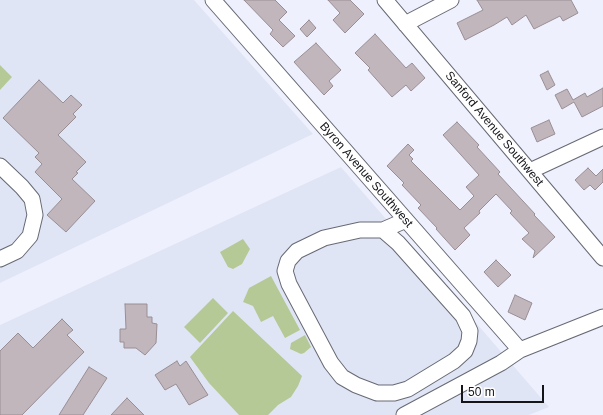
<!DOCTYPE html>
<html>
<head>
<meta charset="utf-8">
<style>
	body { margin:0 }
	#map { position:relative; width:603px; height:415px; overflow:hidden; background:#eef1fd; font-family:Arial,sans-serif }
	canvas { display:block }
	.scale { position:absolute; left:461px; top:385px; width:83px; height:18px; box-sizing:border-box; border:2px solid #141519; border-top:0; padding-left:5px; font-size:12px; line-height:14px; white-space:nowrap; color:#141519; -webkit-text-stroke:3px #fff; paint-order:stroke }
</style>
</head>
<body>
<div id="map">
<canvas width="603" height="415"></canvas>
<div class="scale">50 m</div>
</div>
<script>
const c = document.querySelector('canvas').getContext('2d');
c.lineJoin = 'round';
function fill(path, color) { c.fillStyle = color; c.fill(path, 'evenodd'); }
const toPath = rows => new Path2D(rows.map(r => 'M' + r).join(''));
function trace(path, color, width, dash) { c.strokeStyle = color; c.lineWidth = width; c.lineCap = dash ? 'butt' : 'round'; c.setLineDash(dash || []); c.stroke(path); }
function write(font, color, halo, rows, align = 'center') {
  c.font = font + ' Arial,sans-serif'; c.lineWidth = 3; c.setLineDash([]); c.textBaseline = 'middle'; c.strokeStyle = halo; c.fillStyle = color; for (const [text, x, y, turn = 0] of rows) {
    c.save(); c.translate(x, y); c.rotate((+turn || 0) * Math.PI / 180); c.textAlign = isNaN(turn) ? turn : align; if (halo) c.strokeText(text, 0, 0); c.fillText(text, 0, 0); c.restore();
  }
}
const built = toPath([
	[0,0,194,0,313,134,0,283],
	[341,167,549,407,529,415,0,415,0,325]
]);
const green = toPath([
	[0,65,12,77,0,90],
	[243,239,250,249,242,264,233,269,228,267,220,252],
	[271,276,300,330,285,338,273,316,261,322,253,306,243,302,249,288],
	[213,298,228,313,200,343,184,327],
	[233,311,302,376,298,386,291,397,278,405,268,415,239,415,209,383,190,357],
	[305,335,311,347,304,353,301,354,290,349,291,343]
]);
const building = toPath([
	[244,0,275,0,287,12,279,20,295,36,283,47,270,34,273,30,244,0],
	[328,0,350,0,364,14,345,33,333,20,340,13,328,0],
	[477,0,571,0,578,13,563,21,560,16,534,29,526,15,512,25,507,17,494,25,465,40,457,23,483,10,477,0],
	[309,20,316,28,307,37,300,29,309,20],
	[375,34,406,68,412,63,425,78,411,91,406,85,392,97,368,70,370,68,355,53,375,34],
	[316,43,341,70,329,81,333,86,324,95,294,62,316,43],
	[548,71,555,85,547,90,540,75,548,71],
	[39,80,63,103,71,95,82,105,73,114,76,117,58,135,86,162,76,172,78,173,72,179,95,201,66,232,47,215,62,199,35,172,42,164,35,157,39,153,3,118,39,80],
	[603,88,603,106,582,117,574,102,562,109,555,95,567,89,573,100,585,93,587,97,603,88],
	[549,120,555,134,537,142,531,128,549,120],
	[457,122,479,145,477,147,500,172,498,174,535,214,534,215,555,237,533,258,535,251,522,239,529,233,510,213,512,211,496,194,479,211,480,213,464,228,470,235,455,250,436,229,437,228,418,208,421,205,402,185,404,183,387,166,408,144,414,150,409,155,413,159,411,161,460,210,474,196,466,187,479,175,443,135,457,122],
	[588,168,596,176,603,169,603,182,595,190,590,185,584,190,575,180,588,168],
	[496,260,511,275,498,287,484,272,496,260],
	[515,295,532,303,525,320,508,312,515,295],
	[125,304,147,304,147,317,152,317,152,323,157,324,156,343,145,355,136,348,124,348,124,342,120,342,120,329,126,329,125,304],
	[62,319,73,330,67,335,84,352,22,415,0,415,0,351,18,333,33,348,62,319],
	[177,361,180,366,186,361,208,395,189,405,176,384,165,390,155,375,177,361],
	[89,367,107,378,83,415,59,415,89,367],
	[127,398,144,415,111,415,127,398]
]);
const minor = toPath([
	[213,0,520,350],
	[385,0,603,258],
	[405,24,451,0],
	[0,166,22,187,32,199,35,215,30,236,17,251,0,259],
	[530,171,603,137],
	[383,230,398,243,463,316,470,331,469,341,465,351,454,361,408,389,394,393,377,393,356,385,342,377,331,363,289,284,285,271,288,261,297,251,324,238,360,230,383,230,406,220],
	[404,415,501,363,520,350,603,317]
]);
const streetNames = [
	["Sanford Avenue Southwest",494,129,50],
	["Byron Avenue Southwest",366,175,49]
];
fill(built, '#e0e5f6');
fill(green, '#b5c996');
fill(building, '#c1b6bc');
trace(building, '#998e94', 1);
trace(minor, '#676a74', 17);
trace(minor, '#fff', 15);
write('12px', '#141519', '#fff', streetNames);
</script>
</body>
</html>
